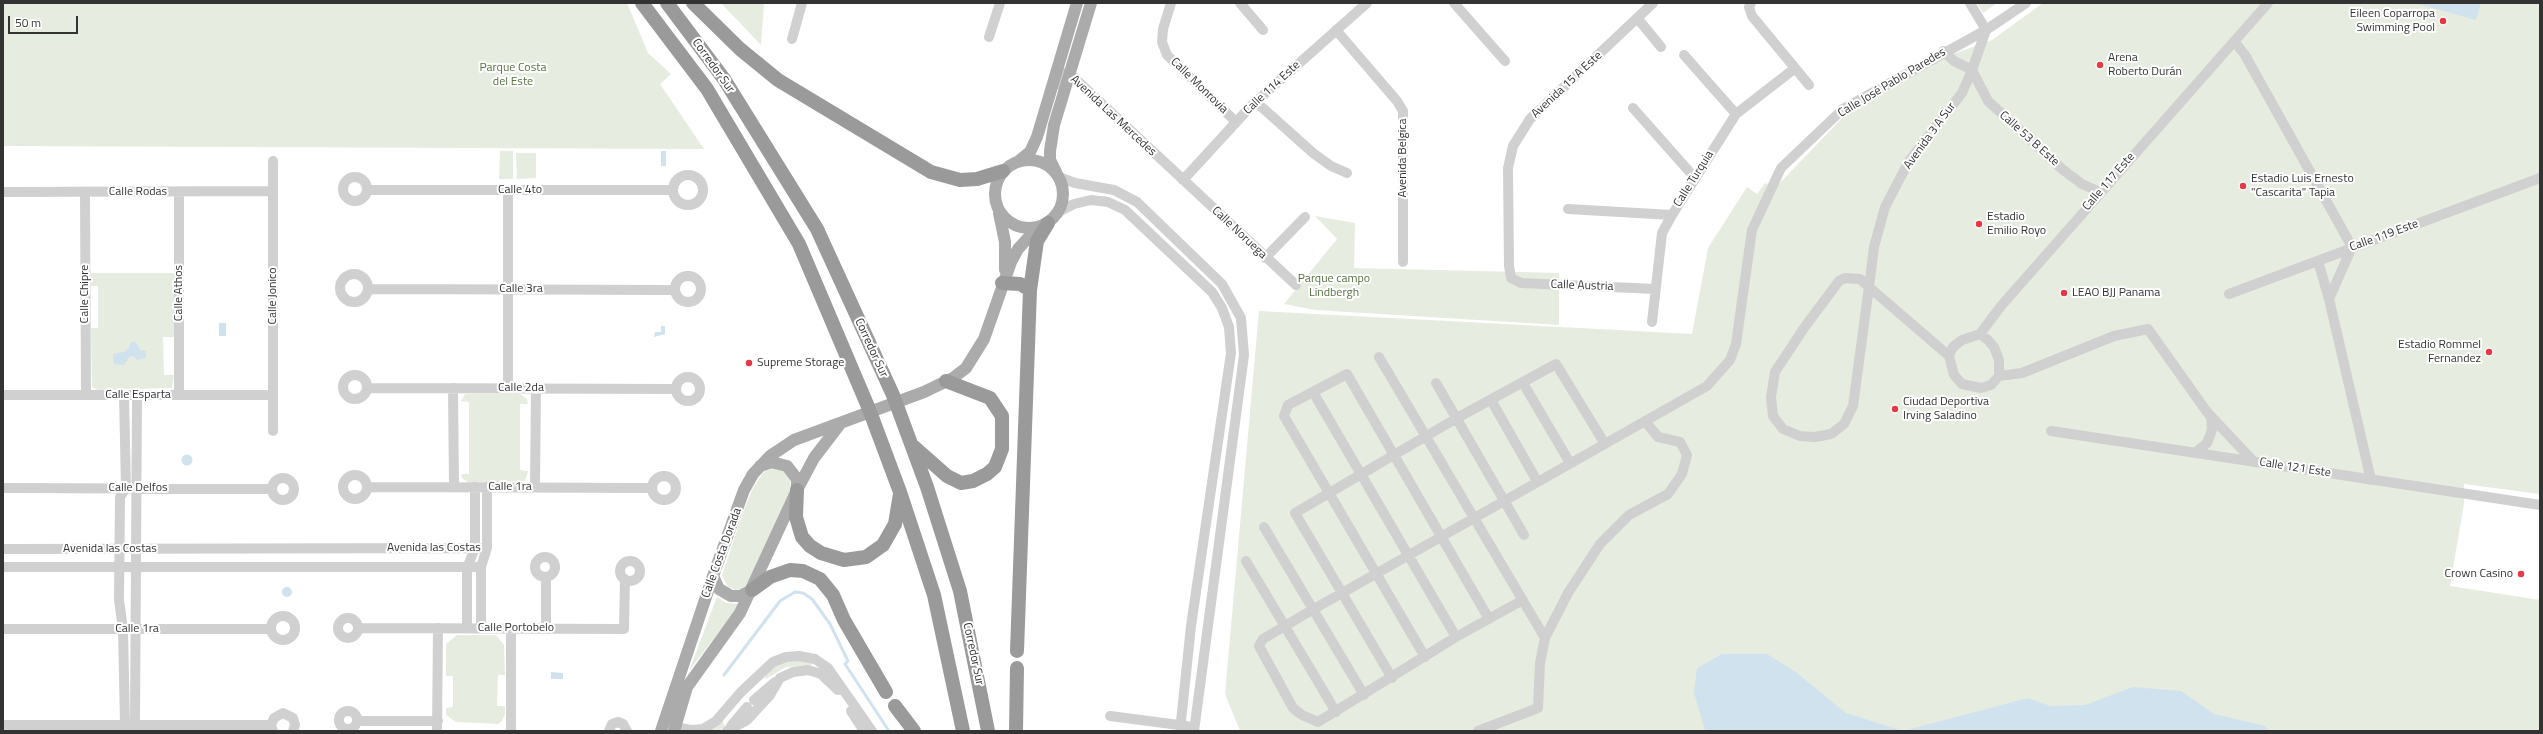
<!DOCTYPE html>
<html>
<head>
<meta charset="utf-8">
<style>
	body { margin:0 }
	#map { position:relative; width:2543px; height:734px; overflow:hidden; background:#fff; font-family:"Titillium Web",sans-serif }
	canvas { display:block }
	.frame { position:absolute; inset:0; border:4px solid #333; pointer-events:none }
	.scale { position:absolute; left:8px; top:16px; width:70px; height:18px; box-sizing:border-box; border:2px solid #333; border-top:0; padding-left:5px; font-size:12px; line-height:14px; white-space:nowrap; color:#333; -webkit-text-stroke:3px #fff; paint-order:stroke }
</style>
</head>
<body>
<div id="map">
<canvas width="2543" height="734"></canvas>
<div class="frame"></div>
<div class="scale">50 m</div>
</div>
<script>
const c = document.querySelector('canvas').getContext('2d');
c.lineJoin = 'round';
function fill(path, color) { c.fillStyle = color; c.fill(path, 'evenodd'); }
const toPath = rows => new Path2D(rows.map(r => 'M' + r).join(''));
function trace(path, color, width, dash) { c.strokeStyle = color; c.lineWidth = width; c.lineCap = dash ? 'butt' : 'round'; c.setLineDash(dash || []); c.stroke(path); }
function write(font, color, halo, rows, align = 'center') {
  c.font = font + ' "Titillium Web",sans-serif'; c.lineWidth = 4; c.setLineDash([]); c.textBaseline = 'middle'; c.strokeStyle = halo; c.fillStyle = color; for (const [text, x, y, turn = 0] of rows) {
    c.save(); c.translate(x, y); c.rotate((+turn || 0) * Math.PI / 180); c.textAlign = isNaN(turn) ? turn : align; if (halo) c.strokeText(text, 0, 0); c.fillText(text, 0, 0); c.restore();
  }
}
const green = toPath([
	[3,3,627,3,648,53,671,74,660,84,704,149,3,146],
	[721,3,764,3,761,45],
	[1977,3,1997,3,1983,13],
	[2043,3,2540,3,2540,494,2464,484,2464,503,2450,586,2540,600,2540,731,1240,731,1225,694,1259,311,1692,334,1708,248,1747,187,1757,194,1765,183,1775,188,1845,115,1934,61,1992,40],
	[500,151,513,151,513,179,499,179],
	[516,153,536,153,536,178,517,179],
	[1315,216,1355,223,1354,268,1559,273,1559,325,1315,310,1284,304,1337,239],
	[91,273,174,273,174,337,163,337,164,375,174,375,172,388,98,390,92,387,91,328,98,328,98,286,91,286],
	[465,394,520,394,527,399,528,404,520,404,520,470,528,471,525,481,469,483,462,478,461,474,469,474,469,402,461,401],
	[768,468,777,468,785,472,790,479,791,489,749,584,745,588,736,590,728,587,722,576,742,515,752,490,762,474],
	[717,597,726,603,740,604,689,671],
	[457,635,496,635,504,645,505,675,498,675,497,706,505,706,505,714,502,721,498,724,456,722,446,715,446,708,453,707,453,676,446,676,446,644],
	[787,660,811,662,812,665,786,667,766,679,765,677,769,670],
	[722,720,725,726,719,731,708,731]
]);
const water = toPath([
	[2415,3,2481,3,2476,20],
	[661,151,666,151,666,166,661,166],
	[219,323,226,323,226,336,219,336],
	[661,326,665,326,665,334,654,337,655,332,661,332],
	[131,342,136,342,140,350,146,351,146,358,137,360,135,357,130,356,124,365,114,364,113,354,124,352,128,349],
	'181.5 460a5.5 5.5 0 1 1 11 0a5.5 5.5 0 1 1-11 0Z',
	'282 592a5 5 0 1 1 10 0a5 5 0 1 1-10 0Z',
	[1722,654,1767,654,1797,673,1846,713,1903,731,2028,698,2050,706,2085,705,2133,687,2181,691,2214,714,2265,726,2269,731,1689,731,1705,730,1694,693,1697,668],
	[551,672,563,673,563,679,551,679]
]);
const stream = toPath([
	[724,675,780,601,795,592,803,593,812,599,830,624,848,661,845,664,889,731]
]);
const minor = toPath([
	[1171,3,1163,29,1162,42,1167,55,1236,122],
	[1240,3,1263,30],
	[1454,3,1505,61],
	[1653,3,1530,119,1513,146,1508,168,1509,266,1511,278,1521,283,1655,289],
	[1751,3,1749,7,1752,16,1809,85],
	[1638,19,1661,47],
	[1336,30,1397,101,1403,111,1403,262],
	[989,37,1000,3],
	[792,39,802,3],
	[2234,41,2245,55,2352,247,2329,299],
	[1943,51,1954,61,1972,70,1988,101,2062,169,2082,184,2100,192],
	[1684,55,1736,114],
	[1056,85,1063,73,1070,74,1296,285],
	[1256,102,1313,153,1331,166,1347,173],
	[1633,108,1695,178],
	[273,161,273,431],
	'673 190a15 15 0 1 1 30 0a15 15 0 1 1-30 0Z',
	[1059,177,1075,183,1114,190,1137,202,1222,284,1241,318,1244,355,1194,731],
	'343 189a12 12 0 1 1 24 0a12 12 0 1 1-24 0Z',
	[1183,180,1251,106,1367,3],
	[367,190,673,190],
	[508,190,508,388],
	[3,192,273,191],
	[85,192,86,395],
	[179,192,179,395],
	[1568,209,1672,215],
	[1058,212,1074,204,1091,200,1108,202,1125,210,1212,292,1222,308,1229,327,1231,353,1191,626,1180,731],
	[1265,258,1305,217],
	[2318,261,2329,299,2371,480],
	'340 288a14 14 0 1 1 28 0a14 14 0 1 1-28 0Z',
	'675 289a13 13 0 1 1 26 0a13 13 0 1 1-26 0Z',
	[1845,278,1860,279,1869,287,1853,406,1844,424,1831,434,1815,437,1800,436,1783,429,1773,416,1771,397,1775,372,1804,328,1839,281,1845,278],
	[368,289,674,290],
	[2229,294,2540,178],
	[1652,322,1662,233,1672,215,1736,114,1794,69],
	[1980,334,1988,340,1994,347,1999,360,1999,376],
	[1949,356,1953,347,1962,340,1980,334,2001,306,2268,3],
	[1949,356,1869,287,1874,247,1885,207,1909,161,1962,93,1972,70,1986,30,1970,3],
	[1949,356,1954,375,1962,384,1981,388,1991,385,1999,376,2022,373,2114,336,2148,329,2207,412,2254,462],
	[1379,357,1545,638],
	'343 387a12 12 0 1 1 24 0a12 12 0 1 1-24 0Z',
	'676 389a12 12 0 1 1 24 0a12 12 0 1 1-24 0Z',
	[1436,383,1524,535],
	[1523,383,1570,463],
	[367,388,676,389],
	[453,388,454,487],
	[1313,392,1456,637],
	[3,395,273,395],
	[124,395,126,488,120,497,119,600,123,629,125,725],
	[1491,400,1537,481],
	[2051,431,2540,505],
	[2195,453,2207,443,2212,430,2211,416],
	'343 487a12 12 0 1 1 24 0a12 12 0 1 1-24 0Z',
	'652 488a12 12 0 1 1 24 0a12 12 0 1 1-24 0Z',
	'272 489a11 11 0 1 1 22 0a11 11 0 1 1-22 0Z',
	[367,487,652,488],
	[535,487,536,388],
	[3,488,272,489],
	[1264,527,1364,695],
	[3,549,487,548],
	'535 567a10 10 0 1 1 20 0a10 10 0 1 1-20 0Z',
	'620 571a10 10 0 1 1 20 0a10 10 0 1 1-20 0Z',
	[1246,561,1336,712],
	[3,567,481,567,487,548,487,487],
	[481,567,481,628],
	[1521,601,1456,637,1318,722,1302,715,1293,708,1259,646,1263,639,1312,610,1707,386,1730,360,1736,344,1752,230,1781,168,1843,109,1986,30,2026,3],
	'271 628a12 12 0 1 1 24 0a12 12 0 1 1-24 0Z',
	'338 628a10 10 0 1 1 20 0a10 10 0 1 1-20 0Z',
	[358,628,624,629,625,579],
	[467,628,467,568,475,548,475,487],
	[546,628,546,577],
	[3,629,271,629],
	[1425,657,1284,416,1288,405,1347,374,1489,619],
	[1392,678,1295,513,1457,418,1556,364,1605,444],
	[754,700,775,682],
	'339 720a9 9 0 1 1 18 0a9 9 0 1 1-18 0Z',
	[851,711,864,731],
	[1110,716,1187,726],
	[357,721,438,721],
	[3,725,271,725],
	[135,725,137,395],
	[731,726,747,707],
	[675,727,691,730,703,729,716,721,741,692,773,662,786,657,799,656,815,659,828,668,872,731],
	[273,731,271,725,274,718,283,713,293,718,295,725,293,731],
	[437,731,438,628],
	[511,731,511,628],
	[609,731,612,724,618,722,623,724,627,731],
	[727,731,747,720,770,695,780,678,793,672,808,670,821,674,838,690],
	[1478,731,1538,708,1540,663,1545,638,1568,593,1600,544,1629,515,1668,494,1682,474,1687,455,1680,442,1658,437,1645,421]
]);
const major = toPath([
	'995 194a34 34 0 1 1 68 0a34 34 0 1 1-68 0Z',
	[1019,161,1030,152,1037,137,1077,3],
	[1056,172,1050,160,1050,151,1054,125,1091,3],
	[999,213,1005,242,1005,270],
	[760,466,771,462,787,466,797,479,797,490],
	[713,576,719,589,731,596,740,596,752,590],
	[661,731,713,576,744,490,753,474,770,456,794,440,924,392,953,378,966,368,984,339,1011,262,1018,249,1038,227],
	[674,731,687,687,740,613,797,490,814,458,840,424]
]);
const highway = toPath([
	[642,3,707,89,799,244,869,409,900,492,934,595,963,731],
	[667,3,724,79,817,229,893,395,927,487,960,591,988,731],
	[693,3,740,49,778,80,931,172,960,180,977,179,1003,171],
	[1002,283,1020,284,1030,290],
	[913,446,947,476,961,483,973,481,987,474,995,467,1002,449,1002,416,990,398,946,381],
	[797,490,796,517,802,537,810,546,821,553,844,560,866,557,883,545,895,524,900,494],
	[752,590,770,577,790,570,803,571,820,579,833,595,844,620,886,692],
	[1017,651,1030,290,1037,241,1048,223],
	[895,706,914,731],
	[1016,731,1017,668]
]);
const markers = [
	[2443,21,4,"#e63946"],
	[2100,65,4,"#e63946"],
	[2243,186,4,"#e63946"],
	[1979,224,4,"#e63946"],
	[2064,293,4,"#e63946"],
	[2489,352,4,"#e63946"],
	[749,363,4,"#e63946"],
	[1895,409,4,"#e63946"],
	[2521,574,4,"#e63946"]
];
const poiNames = [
	["Eileen Coparropa",2435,14,"right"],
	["Swimming Pool",2435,28,"right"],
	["Arena",2108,58],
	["Roberto Durán",2108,72],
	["Estadio Luis Ernesto",2251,179],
	["\"Cascarita\" Tapia",2251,193],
	["Estadio",1987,217],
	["Emilio Royo",1987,231],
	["LEAO BJJ Panama",2072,293],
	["Estadio Rommel",2481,345,"right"],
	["Fernandez",2481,359,"right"],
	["Supreme Storage",757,363],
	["Ciudad Deportiva",1903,402],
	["Irving Saladino",1903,416],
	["Crown Casino",2513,574,"right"]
];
const streetNames = [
	["Corredor Sur",713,66,54],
	["Calle José Pablo Paredes",1892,83,-31],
	["Avenida 15 A Este",1567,85,-43],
	["Calle Monrovia",1199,86,44],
	["Calle 114 Este",1272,88,-43],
	["Avenida Las Mercedes",1113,116,43],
	["Avenida 3 A Sur",1930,136,-54],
	["Calle 53 B Este",2029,139,42],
	["Avenida Belgica",1403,158,-90],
	["Calle Turquia",1694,179,-58],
	["Calle 117 Este",2109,182,-49],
	["Calle 4to",520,190],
	["Calle Rodas",138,192],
	["Calle Noruega",1239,233,43],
	["Calle 119 Este",2384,236,-20],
	["Calle Austria",1582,286,2],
	["Calle 3ra",521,289],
	["Calle Athos",179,293,-90],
	["Calle Chipre",85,294,-90],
	["Calle Jonico",273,296,-90],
	["Corredor Sur",871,348,65],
	["Calle 2da",521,388],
	["Calle Esparta",138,395],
	["Calle 121 Este",2295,468,9],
	["Calle 1ra",510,487],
	["Calle Delfos",138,488],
	["Avenida las Costas",434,548],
	["Avenida las Costas",110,549],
	["Calle Costa Dorada",722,553,-70],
	["Calle Portobelo",516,628],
	["Calle 1ra",137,629],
	["Corredor Sur",973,654,78]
];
const parkNames = [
	["Parque Costa",513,68],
	["del Este",513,82],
	["Parque campo",1334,279],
	["Lindbergh",1334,293]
];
fill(green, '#e6ecdf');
fill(water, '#cfe2ee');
trace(stream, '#cfe2ee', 3);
trace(minor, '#d0d0d0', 10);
trace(major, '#ababab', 12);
trace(highway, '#9a9a9a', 14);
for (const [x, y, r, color] of markers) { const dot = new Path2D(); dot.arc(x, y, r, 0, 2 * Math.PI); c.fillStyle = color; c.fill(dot); trace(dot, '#fff', 1.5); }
write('12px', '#333', '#fff', poiNames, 'left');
write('12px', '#333', '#fff', streetNames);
write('12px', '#56703f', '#fff', parkNames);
</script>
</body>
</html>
